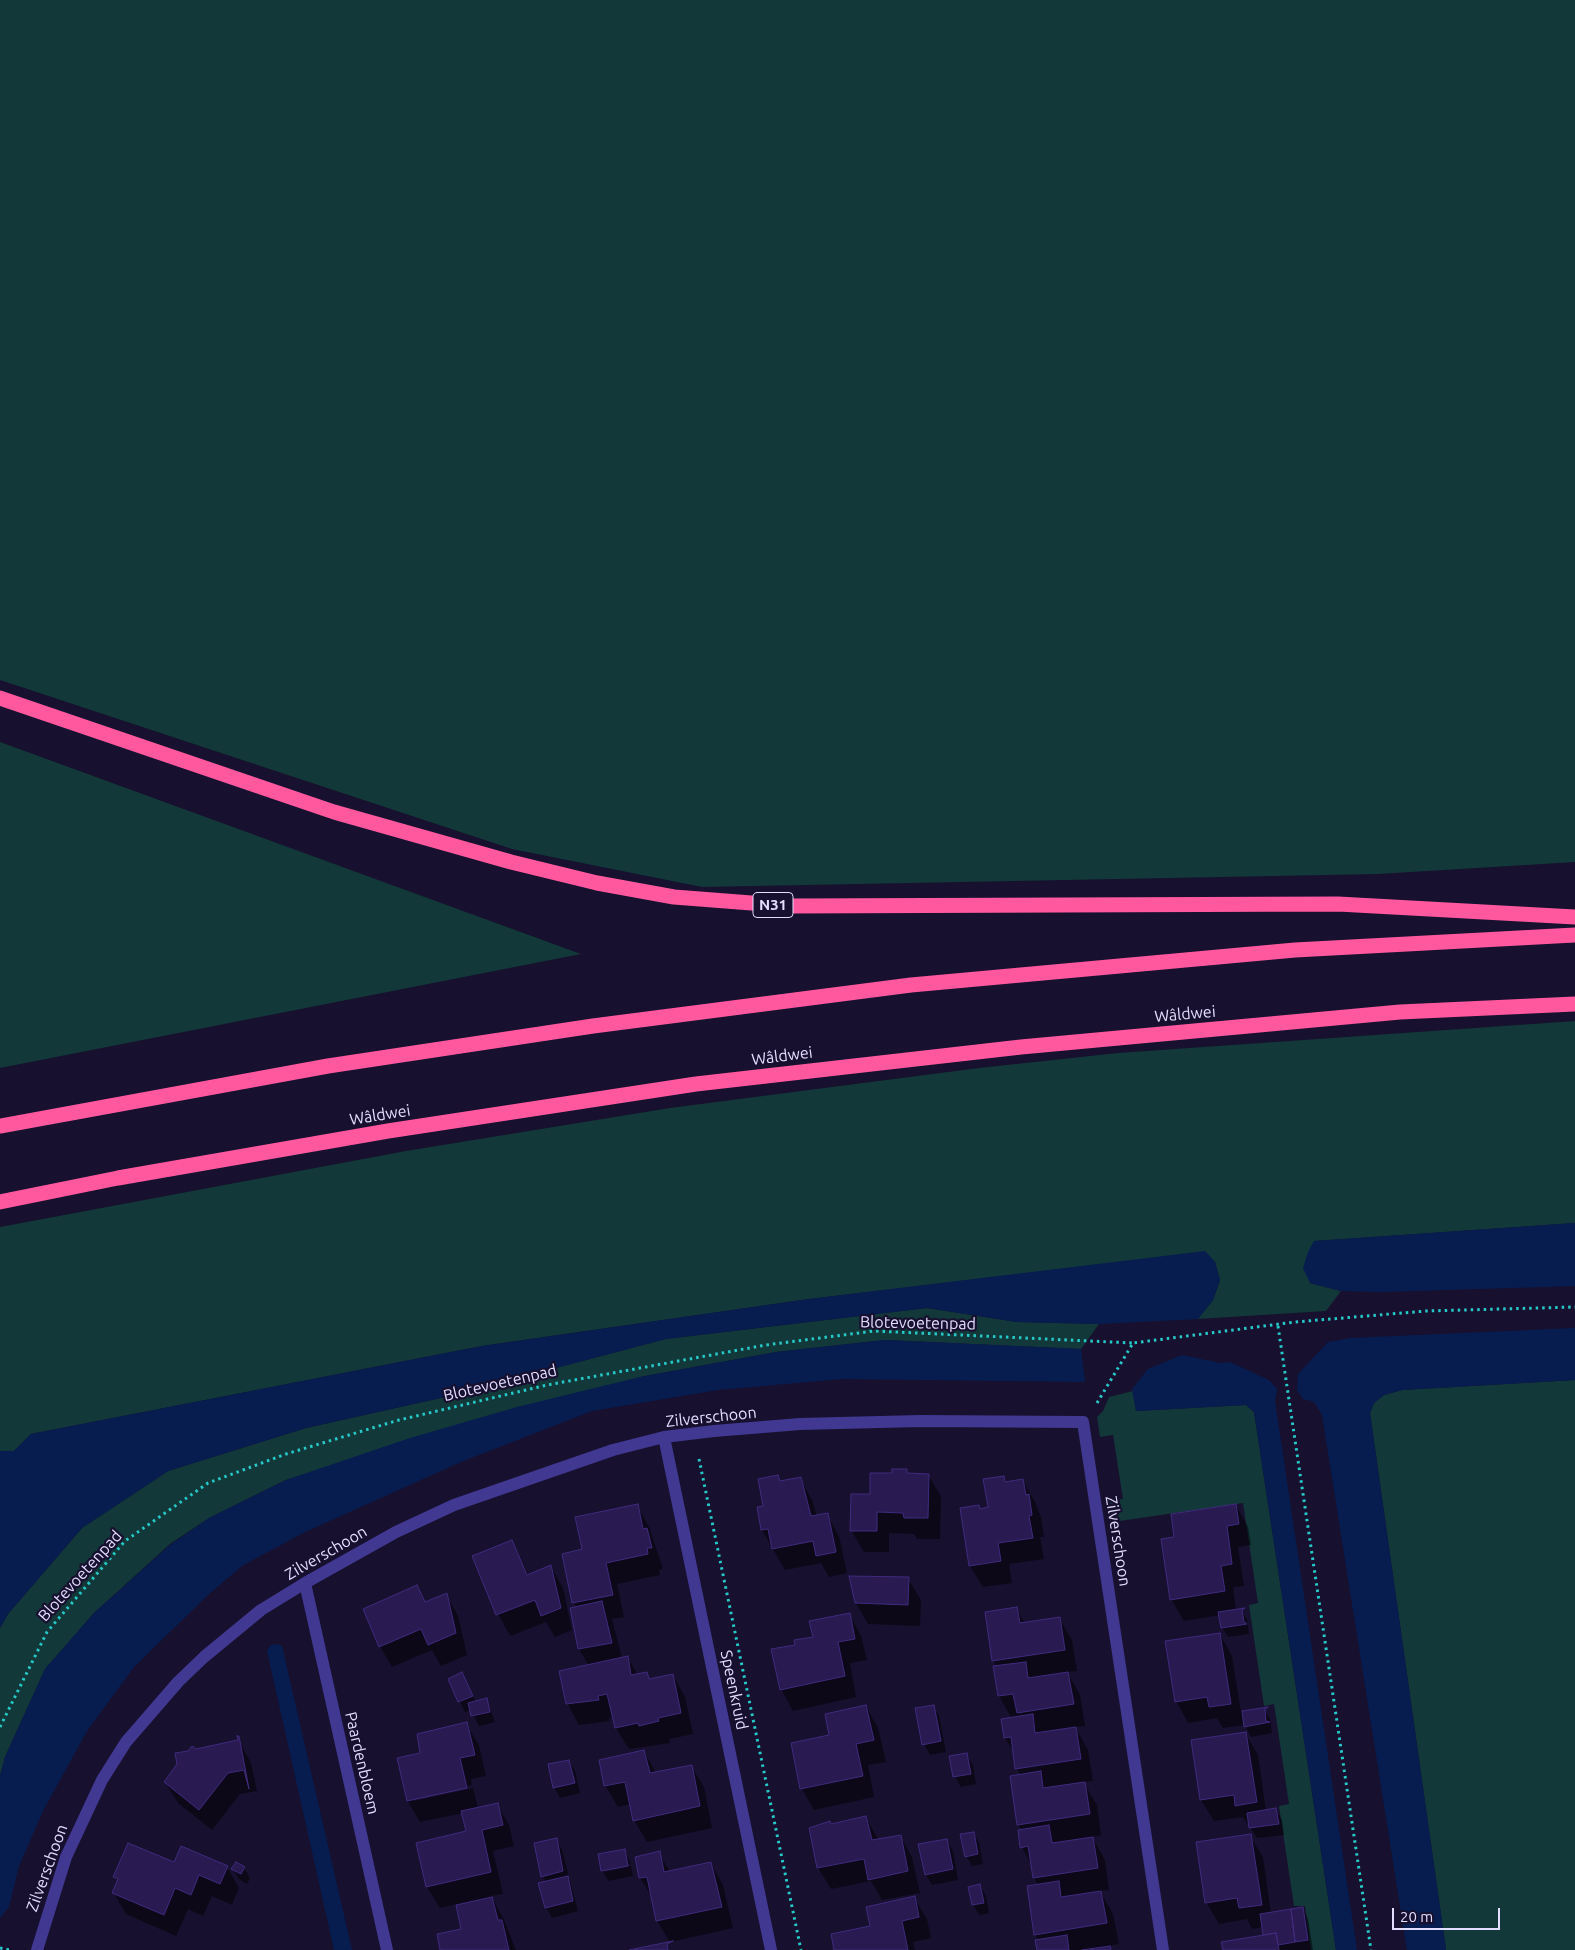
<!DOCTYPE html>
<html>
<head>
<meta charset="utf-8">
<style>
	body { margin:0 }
	#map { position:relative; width:1575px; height:1950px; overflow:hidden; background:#17102e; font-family:Ubuntu,sans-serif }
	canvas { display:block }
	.scale { position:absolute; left:1392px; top:1908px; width:108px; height:22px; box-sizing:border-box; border:2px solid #e3ddff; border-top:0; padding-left:6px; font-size:15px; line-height:18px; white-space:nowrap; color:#e3ddff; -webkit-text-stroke:4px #17102e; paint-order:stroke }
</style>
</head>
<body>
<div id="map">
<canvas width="1575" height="1950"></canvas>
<div class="scale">20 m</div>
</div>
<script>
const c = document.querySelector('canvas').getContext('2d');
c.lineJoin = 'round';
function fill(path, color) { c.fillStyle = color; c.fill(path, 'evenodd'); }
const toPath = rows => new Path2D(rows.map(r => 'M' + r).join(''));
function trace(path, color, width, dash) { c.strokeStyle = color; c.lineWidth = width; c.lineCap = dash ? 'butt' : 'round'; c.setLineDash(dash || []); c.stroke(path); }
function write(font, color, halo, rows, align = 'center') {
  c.font = font + ' Ubuntu,sans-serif'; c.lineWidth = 4.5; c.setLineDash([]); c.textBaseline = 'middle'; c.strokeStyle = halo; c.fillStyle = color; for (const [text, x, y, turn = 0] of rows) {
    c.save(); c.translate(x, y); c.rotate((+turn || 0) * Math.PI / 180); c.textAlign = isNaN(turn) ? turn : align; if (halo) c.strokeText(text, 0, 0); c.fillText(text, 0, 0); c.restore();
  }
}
const green = toPath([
	[0,0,1575,0,1575,862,1378,874,702,887,512,849,0,680],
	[0,742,581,954,0,1068],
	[1575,1021,1575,1223,1315,1241,1310,1283,1341,1291,1326,1311,1198,1319,1213,1300,1220,1280,1215,1262,1205,1252,809,1299,482,1346,31,1434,14,1451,0,1451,0,1227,406,1151,670,1108,979,1068,1118,1053],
	[927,1308,1017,1322,1099,1324,1081,1349,885,1340,776,1352,640,1377,286,1480,209,1518,170,1544,94,1613,45,1669,5,1757,0,1776,0,1628,8,1614,82,1528,168,1471,306,1428,454,1395,665,1339],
	[1575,1380,1575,1950,1446,1950,1370,1413,1374,1403,1384,1395,1402,1390],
	[1133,1391,1136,1411,1246,1405,1254,1412,1336,1950,1311,1950,1305,1906,1294,1906,1279,1806,1289,1804,1274,1704,1264,1706,1249,1605,1258,1603,1243,1503,1113,1522,1110,1501,1123,1499,1113,1435,1100,1437,1097,1417,1103,1411,1109,1397]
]);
const water = toPath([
	[1575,1223,1575,1286,1381,1292,1341,1291,1310,1283,1303,1268,1308,1252,1314,1241],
	[1205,1251,1215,1262,1220,1280,1213,1300,1198,1319,1100,1324,1017,1322,927,1308,666,1339,454,1395,306,1428,168,1471,82,1528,8,1614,0,1628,0,1451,14,1451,31,1434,482,1346,809,1299],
	[1575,1328,1575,1380,1402,1390,1384,1395,1374,1403,1370,1413,1446,1950,1407,1950,1322,1415,1314,1402,1303,1399,1297,1390,1298,1374,1328,1342,1350,1338],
	[885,1340,1081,1349,1085,1382,842,1379,718,1390,592,1411,461,1462,303,1533,242,1566,209,1594,134,1667,87,1731,43,1811,19,1866,9,1907,0,1918,0,1776,5,1757,45,1669,94,1613,170,1545,209,1518,286,1480,410,1438,517,1407,640,1377,776,1352],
	[1182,1355,1221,1363,1230,1362,1269,1380,1277,1389,1275,1401,1357,1950,1336,1950,1254,1412,1246,1405,1136,1411,1132,1389,1148,1369],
	[276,1644,282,1646,352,1950,334,1950,267,1651,271,1645]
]);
const shadow = toPath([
	[906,1470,909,1474,928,1475,941,1496,940,1539,917,1539,914,1534,889,1533,889,1552,864,1552,851,1530,871,1495,894,1474],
	[778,1477,781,1482,800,1478,812,1500,817,1516,827,1514,839,1536,847,1573,829,1577,821,1563,785,1570,762,1530,764,1507],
	[1004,1477,1007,1483,1023,1481,1035,1502,1041,1517,1044,1537,1040,1537,1044,1559,1009,1564,1012,1583,983,1587,970,1566,980,1510,989,1508],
	[637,1505,649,1527,663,1569,659,1570,660,1575,617,1584,624,1617,612,1619,622,1658,627,1657,638,1675,647,1674,650,1680,673,1675,685,1697,693,1734,669,1739,670,1743,629,1749,616,1728,614,1717,609,1718,610,1721,579,1725,567,1703,589,1666,579,1649,571,1609,576,1608,563,1555,583,1550],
	[1236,1505,1248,1527,1251,1545,1238,1547,1244,1586,1233,1587,1236,1610,1241,1610,1247,1620,1249,1634,1228,1637,1222,1627,1220,1615,1184,1621,1171,1599,1176,1538],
	[512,1541,529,1576,551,1567,563,1588,572,1630,555,1637,546,1622,510,1636,498,1614,474,1556],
	[908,1579,921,1600,920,1626,868,1624,856,1603],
	[417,1587,426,1603,446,1594,458,1616,467,1655,441,1666,432,1650,392,1667,380,1646],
	[1016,1608,1025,1624,1059,1618,1072,1640,1077,1671,1067,1672,1080,1695,1085,1726,1075,1727,1088,1750,1093,1781,1083,1782,1097,1805,1101,1835,1092,1837,1105,1860,1109,1890,1100,1891,1113,1914,1119,1944,1109,1946,1111,1950,1038,1950,1039,1941,1035,1934,1038,1885,1034,1878,1032,1866,1022,1847,1022,1831,1018,1824,1021,1775,1017,1769,1015,1754,1005,1738,1012,1719,999,1696,994,1667,997,1667,993,1660],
	[849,1614,861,1636,867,1660,850,1663,856,1697,793,1711,781,1689,796,1646,814,1638],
	[1220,1635,1232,1656,1241,1712,1264,1709,1270,1719,1272,1733,1251,1737,1245,1725,1223,1728,1217,1718,1188,1723,1176,1701],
	[462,1674,476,1702,486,1699,495,1722,479,1726,471,1710,465,1712,449,1679],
	[866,1706,878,1728,886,1762,868,1765,874,1797,814,1810,802,1789,792,1744,830,1736],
	[933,1706,939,1716,946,1752,930,1755,924,1744],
	[466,1724,479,1745,486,1776,471,1779,472,1785,413,1799,413,1801,473,1788,478,1808,497,1804,509,1825,514,1846,493,1851,503,1894,491,1896,504,1920,516,1950,442,1950,463,1930,457,1904,440,1908,427,1887,467,1832,463,1813,420,1822,408,1801,399,1759,421,1754],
	[1245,1733,1258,1755,1266,1811,1276,1810,1282,1820,1284,1835,1257,1838,1243,1817,1214,1821,1201,1800,1193,1741],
	[239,1741,251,1763,257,1791,240,1794,212,1830,178,1803,165,1782,196,1750],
	[644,1751,656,1773,691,1766,704,1787,712,1828,647,1842,634,1820,631,1804,618,1807,605,1785],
	[967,1755,973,1765,976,1784,961,1787,955,1777,951,1757],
	[569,1761,575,1771,580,1793,560,1798,554,1787],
	[866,1818,878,1839,900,1836,912,1857,920,1893,882,1900,871,1881,831,1889,818,1868,810,1829],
	[973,1833,979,1843,983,1864,972,1866,966,1856],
	[1250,1836,1263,1857,1271,1914,1303,1909,1308,1919,1313,1950,1224,1950,1264,1936,1263,1927,1252,1929,1247,1919,1219,1924,1206,1902],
	[556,1839,562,1850,578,1911,552,1918,546,1907,546,1882,542,1876],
	[947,1841,953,1851,958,1880,932,1885,926,1875,920,1845],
	[625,1850,631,1864,604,1869,604,1872,631,1866,633,1876,608,1881,602,1870],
	[659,1853,670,1872,711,1863,723,1885,733,1928,670,1942,657,1921,653,1899,640,1878,636,1858],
	[174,1864,227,1867,239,1888,232,1905,212,1896,203,1916,188,1909,176,1936,126,1914,114,1893,118,1883,115,1877],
	[244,1868,250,1878,247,1884,239,1879,233,1869],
	[980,1886,986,1896,989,1913,979,1915,973,1904],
	[914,1898,927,1919,931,1938,913,1942,915,1950,836,1950]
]);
const building = toPath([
	[892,1469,907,1469,907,1473,929,1474,928,1518,904,1518,903,1513,877,1512,877,1531,850,1531,851,1494,870,1494,870,1473,892,1473,892,1469],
	[778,1475,780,1481,801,1477,811,1516,828,1513,836,1552,816,1556,813,1541,772,1549,768,1529,761,1530,757,1507,763,1506,758,1479,778,1475],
	[1004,1476,1005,1482,1023,1479,1026,1495,1029,1494,1032,1515,1029,1516,1033,1538,998,1543,1001,1561,969,1566,960,1508,979,1505,980,1509,988,1507,983,1479,1004,1476],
	[638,1504,643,1529,647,1528,652,1548,647,1548,648,1554,606,1563,613,1595,572,1603,562,1554,582,1549,575,1517,638,1504],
	[1236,1504,1239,1524,1227,1526,1232,1564,1221,1566,1225,1591,1170,1600,1161,1539,1174,1537,1171,1514,1236,1504],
	[512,1540,527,1575,551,1565,561,1608,541,1616,535,1600,496,1615,472,1556,512,1540],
	[849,1576,909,1577,908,1605,855,1603,849,1576],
	[417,1585,425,1602,447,1593,456,1633,428,1645,421,1629,379,1647,363,1609,417,1585],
	[602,1601,612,1643,578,1649,570,1608,602,1601],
	[1017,1607,1020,1623,1060,1617,1065,1650,992,1661,985,1612,1017,1607],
	[1245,1608,1242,1610,1244,1622,1247,1624,1221,1628,1218,1612,1245,1608],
	[850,1613,855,1639,838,1642,845,1676,780,1690,771,1649,795,1645,794,1640,813,1637,809,1621,850,1613],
	[1220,1633,1231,1704,1209,1707,1207,1697,1175,1702,1165,1641,1220,1633],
	[628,1656,631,1675,647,1672,649,1679,673,1674,681,1713,658,1718,659,1721,639,1726,638,1723,615,1728,607,1694,598,1696,599,1700,566,1704,559,1671,628,1656],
	[1026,1662,1028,1678,1068,1672,1074,1704,1017,1713,1013,1694,998,1696,993,1666,1026,1662],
	[462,1672,473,1696,458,1702,448,1679,462,1672],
	[487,1698,490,1712,471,1716,468,1703,487,1698],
	[866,1705,874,1740,856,1744,863,1776,800,1789,791,1743,829,1735,825,1714,866,1705],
	[934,1705,941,1741,922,1745,915,1708,934,1705],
	[1268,1707,1265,1709,1266,1721,1270,1722,1244,1727,1242,1711,1268,1707],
	[1033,1714,1035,1733,1076,1727,1081,1759,1015,1769,1011,1737,1004,1738,1001,1719,1033,1714],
	[467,1722,475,1755,460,1758,467,1788,407,1801,397,1758,420,1753,417,1734,467,1722],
	[1246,1732,1257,1802,1235,1806,1234,1795,1200,1800,1191,1740,1246,1732],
	[237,1736,239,1736,249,1789,244,1770,228,1773,199,1810,164,1782,177,1764,175,1753,188,1751,192,1746,196,1749,238,1740,237,1736],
	[644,1750,650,1773,692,1765,700,1806,633,1821,625,1782,604,1786,599,1760,644,1750],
	[967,1753,971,1774,953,1777,949,1756,967,1753],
	[569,1760,575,1783,553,1788,548,1764,569,1760],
	[1041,1771,1043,1788,1085,1782,1090,1814,1017,1825,1010,1776,1041,1771],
	[498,1803,503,1825,482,1830,491,1872,426,1887,416,1843,466,1831,461,1811,498,1803],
	[1276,1808,1279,1824,1249,1828,1247,1813,1276,1808],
	[866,1816,872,1840,901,1835,908,1871,868,1880,864,1859,817,1868,809,1828,830,1821,831,1824,866,1816],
	[1049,1825,1052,1843,1093,1837,1098,1868,1033,1878,1028,1846,1020,1848,1018,1830,1049,1825],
	[974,1832,978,1854,965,1857,960,1834,974,1832],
	[1251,1834,1262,1905,1239,1908,1237,1898,1205,1903,1196,1842,1251,1834],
	[557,1838,563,1871,541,1877,534,1843,557,1838],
	[947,1839,953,1869,925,1875,918,1844,947,1839],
	[128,1843,174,1862,181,1846,228,1866,220,1884,199,1875,191,1895,175,1888,164,1915,112,1893,118,1879,113,1877,128,1843],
	[625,1849,628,1866,601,1871,598,1854,625,1849],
	[660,1851,664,1872,711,1862,722,1907,656,1921,647,1877,639,1878,635,1857,660,1851],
	[236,1862,245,1867,241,1874,231,1869,236,1862],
	[568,1876,573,1901,545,1908,538,1883,568,1876],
	[1059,1881,1061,1897,1101,1891,1107,1923,1034,1935,1027,1886,1059,1881],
	[980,1884,984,1903,972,1905,968,1887,980,1884],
	[915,1896,919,1917,902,1921,908,1950,834,1950,831,1934,870,1926,866,1907,915,1896],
	[492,1897,498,1920,502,1920,509,1950,440,1950,437,1934,461,1929,456,1905,492,1897],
	[1303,1907,1308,1940,1295,1942,1291,1909,1303,1907],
	[1291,1909,1295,1942,1278,1945,1276,1933,1263,1935,1260,1914,1291,1909],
	[1276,1933,1279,1950,1223,1950,1221,1942,1276,1933],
	[1067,1935,1069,1950,1037,1950,1035,1940,1067,1935],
	[673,1941,667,1944,668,1950,629,1950,673,1941],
	[1110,1946,1111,1950,1082,1950,1110,1946]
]);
const path = toPath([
	[1278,1326,1371,1950],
	[1097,1403,1133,1343,1295,1322,1426,1311,1575,1307],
	[699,1459,801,1950],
	[0,1727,47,1632,125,1541,208,1483,286,1454,399,1420,547,1385,766,1345,874,1331,1133,1343],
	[0,1948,10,1950]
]);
const minor = toPath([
	[664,1437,771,1950],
	[305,1583,387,1950],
	[37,1950,66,1857,102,1780,126,1742,178,1682,204,1657,261,1610,305,1583,396,1532,454,1505,613,1450,664,1437,714,1431,800,1424,920,1421,1083,1422,1163,1950]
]);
const highway = toPath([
	[0,698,334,812,511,862,597,883,674,897,790,906,1338,904,1575,917],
	[0,1126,328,1066,593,1026,911,985,1295,950,1575,935],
	[0,1202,118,1178,388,1131,696,1084,1021,1047,1400,1012,1575,1004]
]);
const shields = [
	[773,905,40]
];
const shieldNames = [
	["N31",773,905]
];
const streetNames = [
	["Wâldwei",1185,1014,-5],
	["Wâldwei",782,1056,-7],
	["Wâldwei",380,1115,-9],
	["Blotevoetenpad",918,1323,1],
	["Blotevoetenpad",500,1383,-13],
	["Zilverschoon",711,1417,-6],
	["Zilverschoon",1118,1541,81],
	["Zilverschoon",326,1553,-30],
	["Blotevoetenpad",80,1576,-48],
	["Speenkruid",734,1690,78],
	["Paardenbloem",362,1763,77],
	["Zilverschoon",47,1868,-70]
];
fill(green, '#123839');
fill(water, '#071d50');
fill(shadow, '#0007');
fill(building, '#291a51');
trace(building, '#402b7f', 1);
trace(path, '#27c9c8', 3, [2.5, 4]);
trace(minor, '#403891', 12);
trace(highway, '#ff589f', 15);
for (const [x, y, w] of shields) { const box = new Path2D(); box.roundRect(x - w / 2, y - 12.5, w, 25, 4); c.fillStyle = '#17102e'; c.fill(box); trace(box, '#e3ddff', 1); }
write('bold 15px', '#e3ddff', null, shieldNames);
write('16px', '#e3ddff', '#17102e', streetNames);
</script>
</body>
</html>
